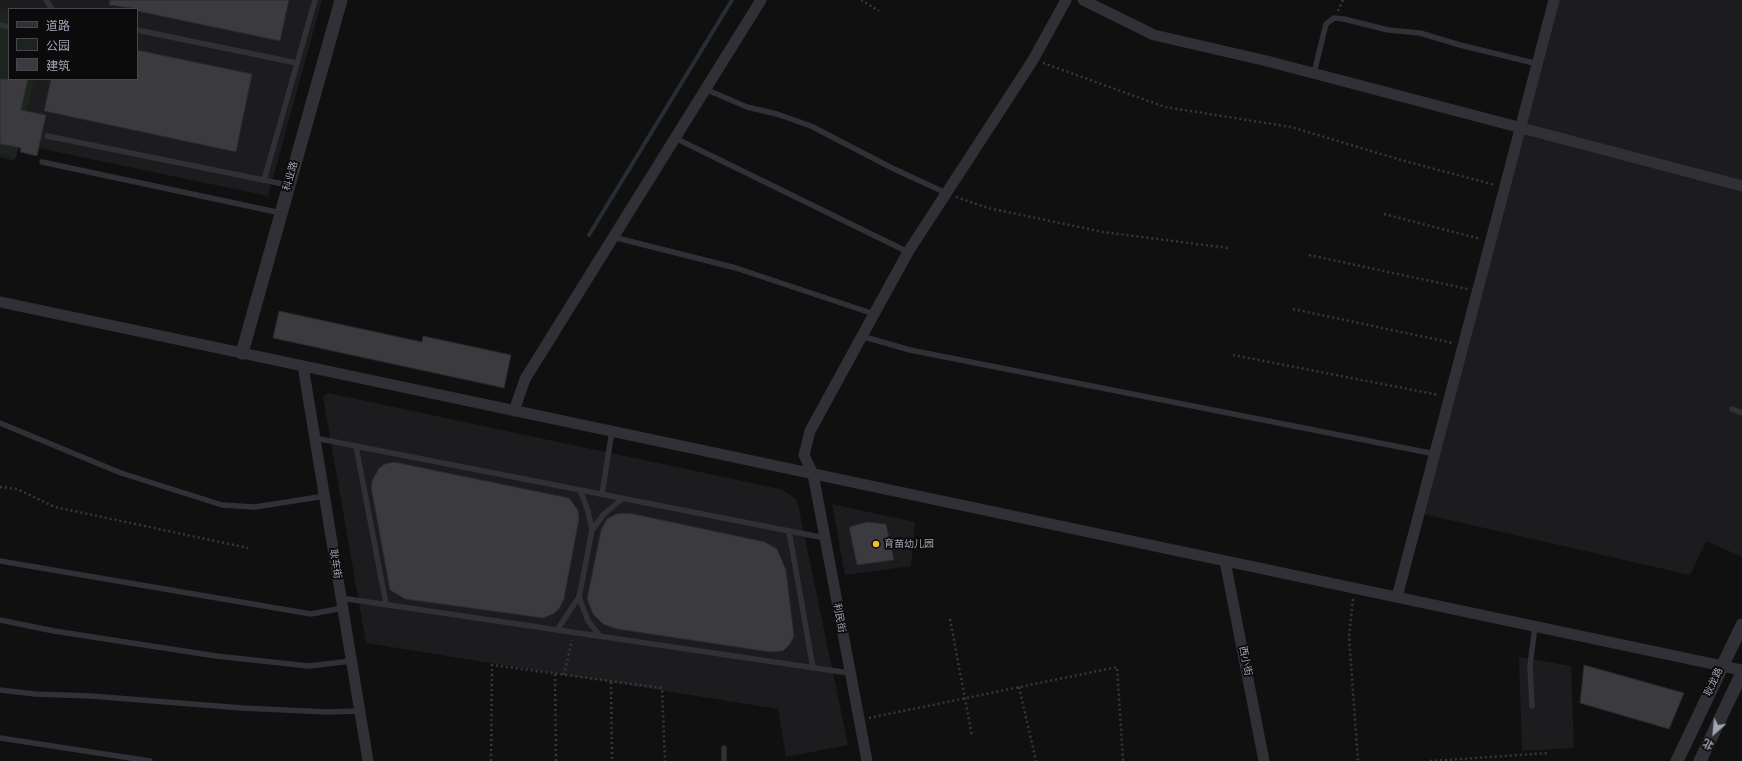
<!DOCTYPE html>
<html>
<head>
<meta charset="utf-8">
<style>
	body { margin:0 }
	#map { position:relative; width:1742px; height:761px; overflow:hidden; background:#101011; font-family:"DejaVu Sans","Noto Sans SC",sans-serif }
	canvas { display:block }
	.legend { position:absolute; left:8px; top:8px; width:130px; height:72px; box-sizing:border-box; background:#0b0b0c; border:1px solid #47484f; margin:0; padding:5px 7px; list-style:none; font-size:12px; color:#a0a4b3 }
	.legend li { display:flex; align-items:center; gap:8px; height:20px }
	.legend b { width:20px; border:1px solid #47484f }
	.north { position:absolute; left:1694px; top:713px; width:40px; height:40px; -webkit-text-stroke:3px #0b0b0c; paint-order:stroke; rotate:207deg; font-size:11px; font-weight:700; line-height:16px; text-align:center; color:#a0a4b3 }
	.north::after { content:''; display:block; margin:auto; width:14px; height:18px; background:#a0a4b3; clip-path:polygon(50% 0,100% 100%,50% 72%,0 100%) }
</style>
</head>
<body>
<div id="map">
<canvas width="1742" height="761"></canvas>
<ul class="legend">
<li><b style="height:5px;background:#303136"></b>道路</li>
<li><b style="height:11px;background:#1c241d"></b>公园</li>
<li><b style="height:11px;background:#3a3a3f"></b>建筑</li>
</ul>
<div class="north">北</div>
</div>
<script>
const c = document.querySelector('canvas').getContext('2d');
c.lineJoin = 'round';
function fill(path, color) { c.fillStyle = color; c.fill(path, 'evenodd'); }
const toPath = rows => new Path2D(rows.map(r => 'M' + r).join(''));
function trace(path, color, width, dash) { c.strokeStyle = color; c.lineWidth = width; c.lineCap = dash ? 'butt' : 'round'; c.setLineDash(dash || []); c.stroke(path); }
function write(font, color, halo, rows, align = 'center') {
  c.font = font + ' "DejaVu Sans","Noto Sans SC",sans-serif'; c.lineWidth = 3.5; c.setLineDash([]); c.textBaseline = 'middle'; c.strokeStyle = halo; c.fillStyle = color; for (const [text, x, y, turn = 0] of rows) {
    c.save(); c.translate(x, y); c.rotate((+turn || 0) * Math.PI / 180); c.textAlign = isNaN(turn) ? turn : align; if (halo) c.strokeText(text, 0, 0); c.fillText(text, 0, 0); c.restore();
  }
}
const built = toPath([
	[0,0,322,0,268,196,19,144,14,161,0,157],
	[9,9,137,9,137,79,9,79],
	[1559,0,1742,0,1742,557,1706,541,1690,575,1423,514],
	[328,393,780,489,792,496,797,500,848,745,786,757,778,709,366,643,323,397],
	[832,504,915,522,911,566,845,575],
	[1519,657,1571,666,1574,748,1522,751]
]);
const green = toPath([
	[0,8,9,10,9,79,34,79,16,158,0,154]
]);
const stream = toPath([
	[589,235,732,0]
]);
const building = toPath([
	[110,0,289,0,280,41,137,11,137,9,109,5,110,0],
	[137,50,252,74,236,152,44,111,51,79,137,79,137,50],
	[0,79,28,79,21,110,46,115,37,156,20,152,21,148,0,144,0,79],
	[279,311,422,342,423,336,511,355,504,388,273,338,279,311],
	[394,462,569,498,578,510,579,519,564,599,559,609,553,614,543,618,405,599,390,590,371,487,372,481,379,468,385,464,394,462],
	[629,513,765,542,777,549,786,570,794,636,790,644,783,651,770,652,617,629,603,624,593,614,587,599,601,530,607,519,616,514,629,513],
	[867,522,886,524,894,560,857,565,849,527,867,522],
	[1584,665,1684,693,1669,729,1580,703,1584,665]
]);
const path = toPath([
	[861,0,879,11],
	[1338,11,1343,0],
	[1043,63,1165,107,1291,127,1401,160,1495,185],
	[956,197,988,208,1103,232,1228,248],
	[1384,214,1481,239],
	[1309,255,1468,289],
	[1293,309,1453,343],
	[1233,355,1439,395],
	[0,487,17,489,55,507,248,548],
	[1353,599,1349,636,1358,761],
	[950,619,972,736],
	[555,674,556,761],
	[564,675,572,640],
	[611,682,612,761],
	[1019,687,1036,761],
	[869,718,1117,667,1123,761],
	[491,761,492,665,662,688,665,761],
	[1430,761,1549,753]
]);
const service = toPath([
	[46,0,52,9],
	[0,25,9,27],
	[137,30,297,63],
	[1314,73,1326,24,1334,18,1344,19,1388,30,1420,33,1460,45,1538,64],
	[705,89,747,107,777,114,811,126,892,168,946,193],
	[47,136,288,185],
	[675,138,908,252],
	[42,162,281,213],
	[264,180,315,0],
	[613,237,736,268,874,314],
	[861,336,910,350,1435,454],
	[1732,409,1742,413],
	[0,423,121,473,222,505,255,507,325,496],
	[315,438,825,538],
	[356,446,386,604],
	[602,494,612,431],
	[592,530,604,514,622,499],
	[789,531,813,668],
	[0,561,311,614,343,608],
	[579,597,588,621,600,636],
	[341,598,849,673],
	[0,620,54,631,216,656,309,666,351,661],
	[557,630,579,597,592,530,588,511,580,490],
	[0,690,35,694,91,696,242,708,328,712,359,711],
	[1532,706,1530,665,1535,627],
	[0,738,150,761],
	[724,748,724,761]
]);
const minor = toPath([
	[1083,0,1154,35,1267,61,1742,186],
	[0,302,1742,670],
	[303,366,368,761],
	[514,411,525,379,761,0],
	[1225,561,1264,761],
	[1397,597,1554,0],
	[867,761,813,474,804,455,810,431,908,252,1033,60,1066,0]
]);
const tertiary = toPath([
	[242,353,341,0],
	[1677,761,1742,625],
	[1700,761,1742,673]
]);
const markers = [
	[876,544,4,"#f8bf20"]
];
const streetNames = [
	["科业路",291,176,-74],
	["耿车街",335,564,81],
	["利民街",839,618,80],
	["西小街",1245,661,79],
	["耿龙路",1714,682,-65]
];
const poiNames = [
	["育苗幼儿园",884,544]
];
fill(built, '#1c1c1e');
fill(green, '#1c241d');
trace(stream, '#262d35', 4);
fill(building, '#3a3a3f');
trace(building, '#2a292d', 1);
trace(path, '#36383d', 2.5, [2, 3]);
trace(service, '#303136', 5.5);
trace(minor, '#303136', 11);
trace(tertiary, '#303136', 13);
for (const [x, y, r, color] of markers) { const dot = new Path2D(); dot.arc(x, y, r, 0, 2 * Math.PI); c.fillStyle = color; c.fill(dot); trace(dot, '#0b0b0c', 1.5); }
write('10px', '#a0a4b3', '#0b0b0c', streetNames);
write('10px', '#a0a4b3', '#0b0b0c', poiNames, 'left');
</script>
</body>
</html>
